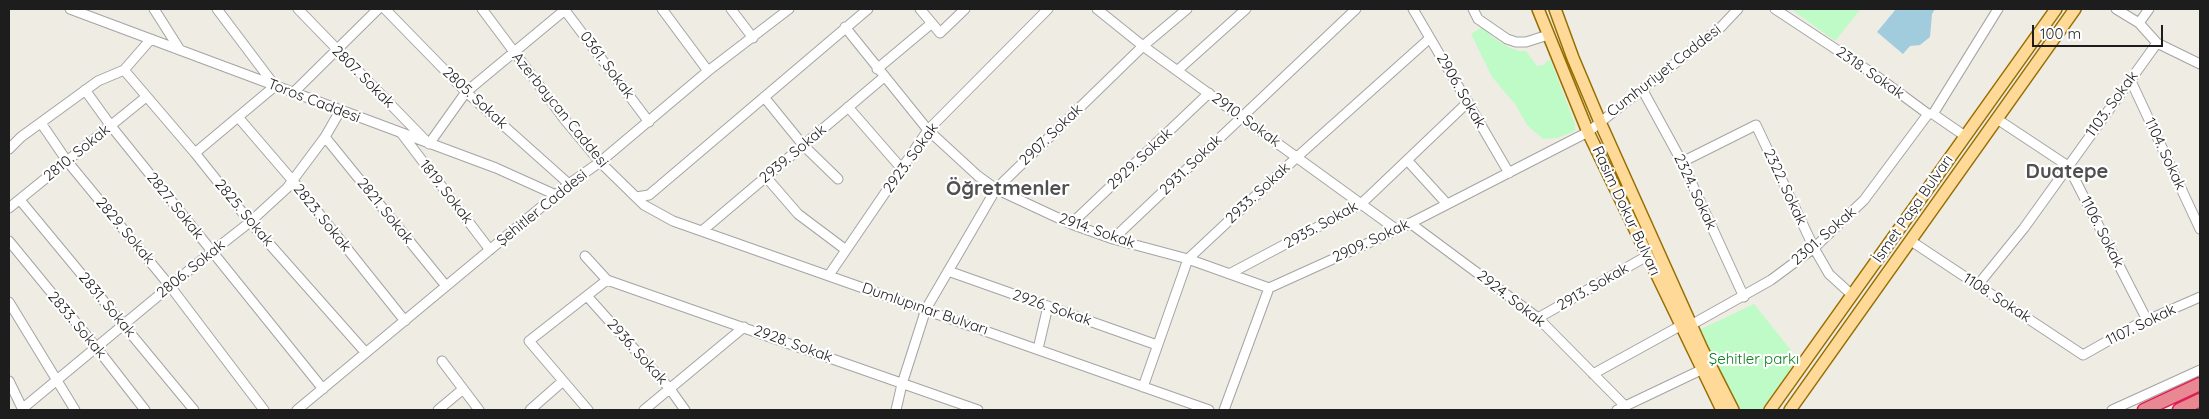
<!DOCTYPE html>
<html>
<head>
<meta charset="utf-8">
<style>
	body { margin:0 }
	#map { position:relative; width:2209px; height:419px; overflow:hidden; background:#efece3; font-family:Quicksand,sans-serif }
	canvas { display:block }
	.frame { position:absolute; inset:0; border:10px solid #1d1d1d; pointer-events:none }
	.scale { position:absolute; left:2032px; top:25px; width:131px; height:22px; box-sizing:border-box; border:2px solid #1d1d1d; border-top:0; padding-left:6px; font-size:15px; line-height:18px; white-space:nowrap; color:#1d1d1d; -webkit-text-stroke:4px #fff; paint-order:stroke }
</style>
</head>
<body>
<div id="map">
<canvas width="2209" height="419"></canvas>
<div class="frame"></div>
<div class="scale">100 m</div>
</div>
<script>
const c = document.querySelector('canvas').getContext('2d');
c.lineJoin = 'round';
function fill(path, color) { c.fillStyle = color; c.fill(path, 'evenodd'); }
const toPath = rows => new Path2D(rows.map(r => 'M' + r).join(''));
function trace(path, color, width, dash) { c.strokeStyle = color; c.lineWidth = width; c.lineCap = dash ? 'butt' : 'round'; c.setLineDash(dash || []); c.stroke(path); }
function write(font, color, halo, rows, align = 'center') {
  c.font = font + ' Quicksand,sans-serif'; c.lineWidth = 4.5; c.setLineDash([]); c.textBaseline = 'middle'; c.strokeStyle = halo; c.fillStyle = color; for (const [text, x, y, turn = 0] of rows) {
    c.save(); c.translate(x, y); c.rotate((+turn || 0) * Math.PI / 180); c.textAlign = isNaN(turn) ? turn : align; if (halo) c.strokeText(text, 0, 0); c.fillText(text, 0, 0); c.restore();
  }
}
const park = toPath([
	[1791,9,1861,9,1835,41],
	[1484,26,1491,36,1510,48,1520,51,1526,51,1537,66,1543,65,1550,59,1575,124,1575,131,1557,138,1543,139,1527,125,1515,104,1492,77,1471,34],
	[1754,304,1798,359,1761,410,1741,410,1699,330]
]);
const water = toPath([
	[1896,9,1935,9,1932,14,1930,37,1920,45,1910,46,1903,54,1877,32]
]);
const minor = toPath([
	[70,9,496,168,556,195],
	[154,9,180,50],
	[298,9,429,144,466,92,566,9],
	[385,9,466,92,569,184],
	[482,9,565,120,600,162,644,205,673,221,1209,410],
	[564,9,649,122],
	[662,9,708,71],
	[731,9,753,38],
	[920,9,940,33,965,9],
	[1097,9,1143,46,1397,230],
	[1413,9,1509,173],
	[1473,9,1478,19,1507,39,1516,42,1526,42,1548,35],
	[1775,9,1875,75,1928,114,1933,114,1965,136],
	[2116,9,2139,23,2157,43,2200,64],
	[2139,23,2149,9],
	[845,27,928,130,978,176,996,189,1071,224,1113,239,1188,259,1269,288],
	[877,69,932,23],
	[124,70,195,153,250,222,366,353],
	[1178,70,1246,9],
	[2130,79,2200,229],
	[1642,89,1682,162,1744,297],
	[85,90,111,126,323,389],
	[293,93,378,9],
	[764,97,803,145,838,179],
	[848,107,902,169],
	[1933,114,1998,9],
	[238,117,293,181,405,321],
	[1997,119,2068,166,2147,320],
	[41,123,67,161,170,286,264,410],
	[402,134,490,250],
	[325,137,446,286],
	[9,149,21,137,98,81,124,70,151,39],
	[195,153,275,86,217,9],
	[1407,160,1447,204],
	[1682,162,1756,125,1814,248,1829,274,1852,295],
	[766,177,798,214,846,250],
	[636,197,649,195,868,9],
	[20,200,194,410],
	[9,208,146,97],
	[1410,223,1538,318,1625,406],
	[1071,224,1209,93],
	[702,231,884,77],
	[1113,239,1356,9],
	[9,241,96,347,145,410],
	[1911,241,2083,355,2136,325,2200,297],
	[585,256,607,280],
	[948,271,1157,345],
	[1231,273,1361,204,1468,102],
	[829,275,928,130,1048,9],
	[1977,286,2024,228,2157,43],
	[587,296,670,389,685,410],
	[9,302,75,410],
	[1538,318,1647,256],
	[1691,325,1771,280,1814,248,1864,200,1928,114],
	[1038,349,1048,306],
	[442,361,479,410],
	[1593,374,1680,326],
	[9,381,23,410],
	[1143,387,1188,259,1297,157,1430,38],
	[22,409,199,262,250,222,287,188,325,137,340,111],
	[297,410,569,184,600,162,708,71,789,9],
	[438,410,462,390],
	[530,410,563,381],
	[588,410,529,341,607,280,978,410],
	[644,410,744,327],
	[896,410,902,384,926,309,996,189,1143,46,1187,9],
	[1224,410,1269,288,1397,230,1588,132,1721,27,1738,9],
	[1617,410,1701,370],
	[2112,410,2200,370]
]);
const major = toPath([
	[1538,9,1588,132,1722,410],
	[1555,9,1573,58,1600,122,1702,349,1733,410],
	[1770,410,2056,9],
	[1790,410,2075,9]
]);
const highway = toPath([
	[2144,410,2200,384],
	[2179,410,2200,400]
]);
const streetNames = [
	["0361. Sokak",607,65,53],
	["Cumhuriyet Caddesi",1664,71,-38],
	["2318. Sokak",1870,73,35],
	["2807. Sokak",363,77,45],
	["2906. Sokak",1461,91,60],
	["2805. Sokak",475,98,43],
	["Toros Caddesi",314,101,21],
	["1103. Sokak",2112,104,-54],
	["Azerbaycan Caddesi",560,110,51],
	["2910. Sokak",1246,120,36],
	["2907. Sokak",1051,135,-44],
	["2810. Sokak",77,153,-39],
	["2939. Sokak",793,154,-40],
	["1104. Sokak",2165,154,65],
	["2923. Sokak",911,158,-54],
	["2929. Sokak",1140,159,-43],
	["2931. Sokak",1191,165,-44],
	["2322. Sokak",1785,187,65],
	["1819. Sokak",446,192,52],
	["2324. Sokak",1695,192,65],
	["2933. Sokak",1258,193,-43],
	["2827. Sokak",175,206,51],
	["Şehitler Caddesi",542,208,-39],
	["İsmet Paşa Bulvarı",1913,209,-55],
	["2821. Sokak",385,211,51],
	["Rasim Dokur Bulvarı",1626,211,65],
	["2825. Sokak",244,213,50],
	["2823. Sokak",322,218,51],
	["2935. Sokak",1321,225,-29],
	["2829. Sokak",125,231,50],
	["2914. Sokak",1097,231,19],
	["1106. Sokak",2102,232,63],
	["2301. Sokak",1824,236,-41],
	["2909. Sokak",1371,241,-25],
	["2806. Sokak",191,269,-39],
	["2913. Sokak",1593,287,-30],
	["1108. Sokak",1997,298,33],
	["2924. Sokak",1511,299,38],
	["2831. Sokak",107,305,50],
	["2926. Sokak",1052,308,19],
	["Dumlupınar Bulvarı",925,309,19],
	["2833. Sokak",77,325,50],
	["1107. Sokak",2141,325,-26],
	["2928. Sokak",793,344,20],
	["2936. Sokak",637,352,48]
];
const parkNames = [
	["Şehitler parkı",1754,359]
];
const districtNames = [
	["Duatepe",2067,172],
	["Öğretmenler",1008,189]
];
fill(park, '#befbc7');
fill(water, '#a1ccde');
trace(minor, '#a4a4a4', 11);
trace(major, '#966f00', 14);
trace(highway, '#de1e53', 15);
trace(minor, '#fff', 9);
trace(major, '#ffd998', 11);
trace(highway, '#e98793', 12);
write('15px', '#1d1d1d', '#fff', streetNames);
write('15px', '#087f1a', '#fff', parkNames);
write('bold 20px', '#505050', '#fff', districtNames);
</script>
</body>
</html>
